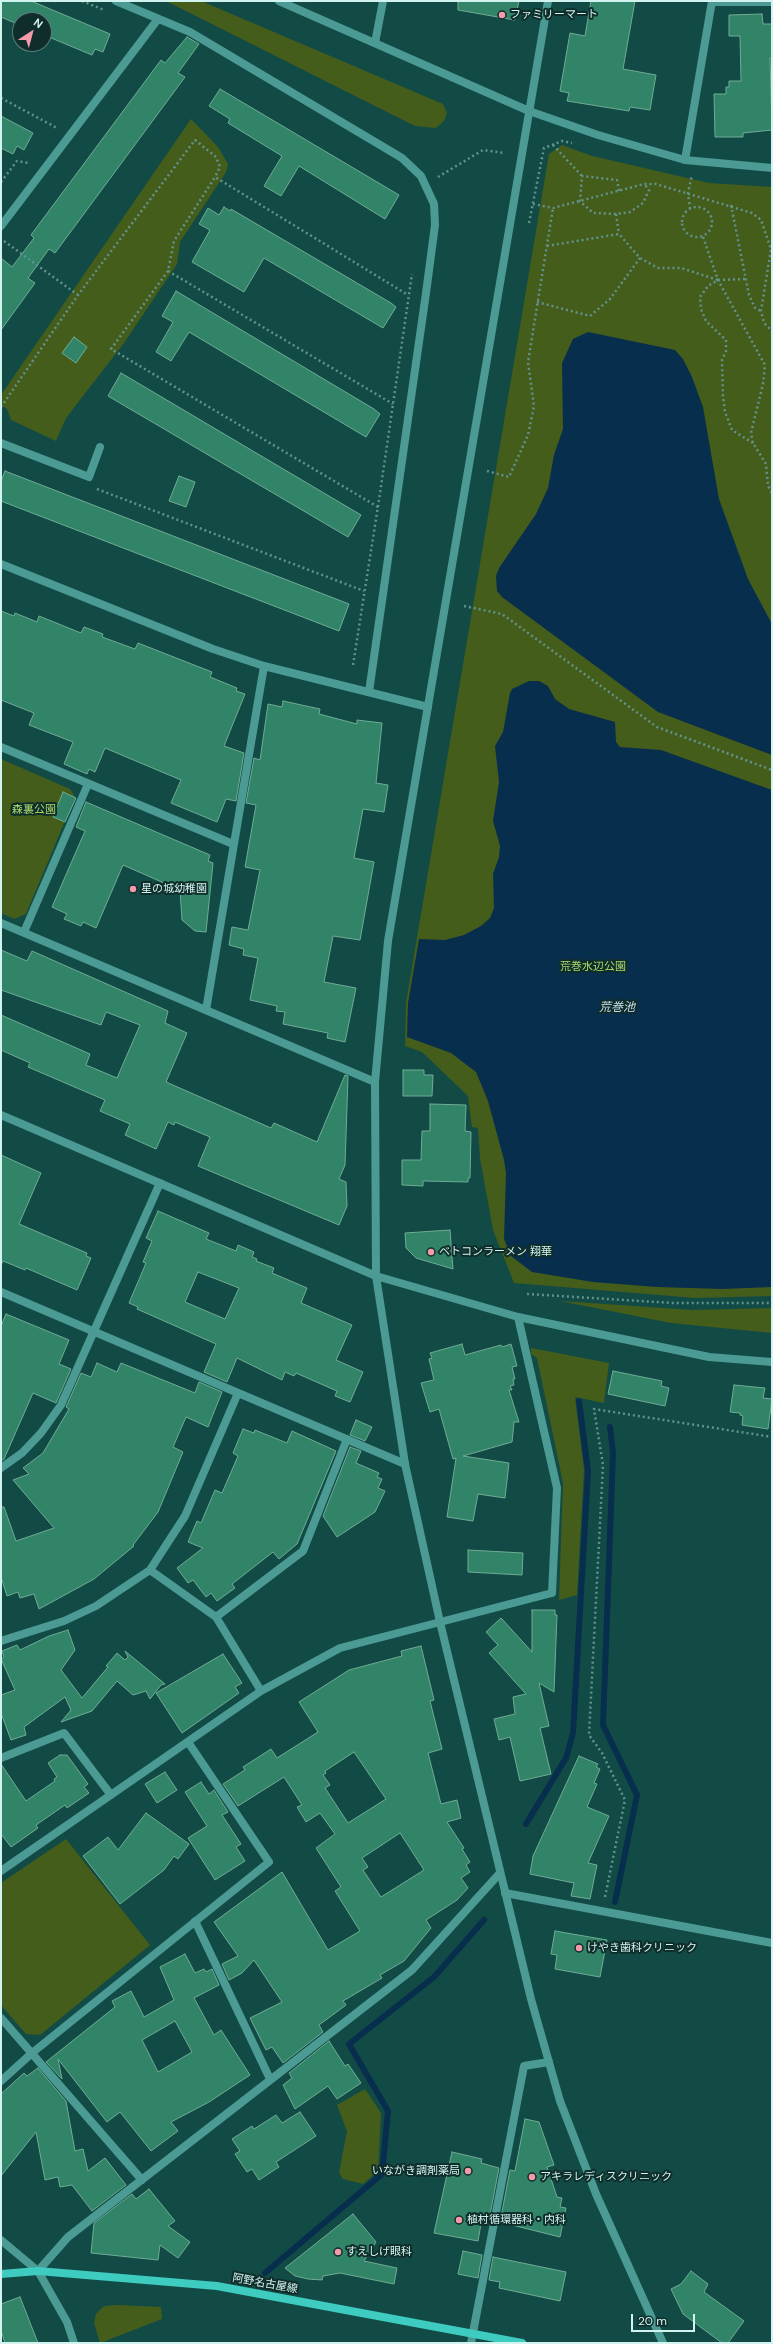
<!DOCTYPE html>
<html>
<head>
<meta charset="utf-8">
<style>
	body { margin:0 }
	#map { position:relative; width:773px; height:2344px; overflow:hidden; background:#124b46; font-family:"DM Sans",sans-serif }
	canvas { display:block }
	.frame { position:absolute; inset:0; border:2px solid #d2f4f0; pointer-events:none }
	.north { position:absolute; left:12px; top:12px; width:40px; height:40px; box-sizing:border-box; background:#0f2d2a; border:1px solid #5d7d79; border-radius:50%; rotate:36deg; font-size:11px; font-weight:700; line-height:16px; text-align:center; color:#d2f4f0 }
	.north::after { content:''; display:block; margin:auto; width:14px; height:18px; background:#f39aab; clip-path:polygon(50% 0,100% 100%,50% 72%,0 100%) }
	.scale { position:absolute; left:631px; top:2314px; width:64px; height:18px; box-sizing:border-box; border:2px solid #d2f4f0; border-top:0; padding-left:5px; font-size:12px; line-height:14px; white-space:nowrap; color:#d2f4f0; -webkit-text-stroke:3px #0f2d2a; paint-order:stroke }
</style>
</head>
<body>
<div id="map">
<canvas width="773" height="2344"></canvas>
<div class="frame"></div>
<div class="north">N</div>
<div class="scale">20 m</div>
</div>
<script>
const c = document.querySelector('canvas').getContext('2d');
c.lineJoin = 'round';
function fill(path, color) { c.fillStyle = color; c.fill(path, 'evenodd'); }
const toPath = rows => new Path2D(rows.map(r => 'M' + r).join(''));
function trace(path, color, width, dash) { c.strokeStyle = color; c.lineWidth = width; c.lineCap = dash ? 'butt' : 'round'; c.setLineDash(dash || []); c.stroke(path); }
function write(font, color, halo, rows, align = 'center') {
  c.font = font + ' "DM Sans","Noto Sans JP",sans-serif'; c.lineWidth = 4; c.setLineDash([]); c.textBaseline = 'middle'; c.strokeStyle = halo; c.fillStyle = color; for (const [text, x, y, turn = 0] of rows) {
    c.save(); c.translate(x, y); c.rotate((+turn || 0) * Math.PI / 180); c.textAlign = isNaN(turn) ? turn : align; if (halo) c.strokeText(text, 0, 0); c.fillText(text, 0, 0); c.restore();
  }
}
const green = toPath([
	[166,1,201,1,443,104,447,113,444,121,436,128,415,126],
	[191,119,218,147,228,164,226,172,180,242,177,264,124,343,66,418,56,441,11,420,7,409,1,404,1,395],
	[562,145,592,156,709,183,772,187,772,1296,695,1298,514,1283,493,1230,480,1158,478,1128,472,1127,468,1096,422,1052,405,1046,406,1003,549,154],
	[1,759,70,789,75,797,26,914,14,919,1,913],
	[560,1301,693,1310,772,1308,772,1333,671,1323],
	[531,1348,609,1363,604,1403,575,1397,584,1470,577,1595,559,1600,563,1483,537,1358,531,1354],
	[66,1839,150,1945,40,2035,26,2034,1,2005,1,1883],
	[365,2089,381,2113,378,2171,363,2184,343,2179,339,2173,347,2131,337,2105],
	[118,2305,161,2307,162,2319,100,2343,94,2323,96,2314,104,2306]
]);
const water = toPath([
	[588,332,675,350,683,359,692,377,703,407,719,499,748,579,772,624,772,755,658,712,502,597,497,591,496,576,499,568,536,514,548,488,554,455,563,429,562,363,573,339],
	[529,681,539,681,548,686,555,699,569,709,615,722,616,742,620,747,661,750,772,790,772,1287,722,1289,657,1287,593,1282,532,1272,511,1256,504,1239,506,1173,504,1160,488,1101,476,1072,451,1053,407,1037,408,1003,419,939,445,940,464,935,481,926,490,918,494,908,493,874,499,857,500,846,493,821,499,782,495,746,503,732,510,693,512,689]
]);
const stream = toPath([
	[610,1427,613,1453,603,1725,637,1795,615,1902],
	[526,1824,566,1758,573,1733,588,1471,579,1401],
	[265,2273,382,2174,388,2111,349,2044,434,1977,484,1920]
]);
const building = toPath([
	[1,1,31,1,110,34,103,52,95,49,92,55,44,35,44,20,20,20,20,25,1,17,1,1],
	[458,1,519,1,515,20,458,10,458,1],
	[591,1,635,1,623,69,656,75,650,110,630,107,629,111,567,101,569,93,560,91,570,33,585,36,591,1],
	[762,14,763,24,772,24,772,58,770,58,772,130,743,133,743,137,715,137,714,94,726,94,726,87,729,87,729,81,741,81,740,36,729,36,729,15,762,14],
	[187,37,199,44,178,73,185,77,55,253,49,249,28,278,35,283,1,330,1,258,12,267,34,238,31,235,161,60,165,63,187,37],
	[220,89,399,195,385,219,299,166,281,196,264,186,282,156,228,123,230,119,209,106,220,89],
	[1,116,33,133,24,150,17,146,13,154,1,148,1,116],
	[224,207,230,211,231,209,391,303,396,307,383,328,264,258,244,292,192,262,210,230,199,224,208,208,219,215,224,207],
	[176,291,374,409,380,414,366,437,189,332,171,361,156,352,173,322,162,316,176,291],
	[74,337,87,347,76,363,62,353,74,337],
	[121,373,361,515,348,537,108,396,121,373],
	[5,471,349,604,339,631,1,501,1,481,5,471],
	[179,476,195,482,186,507,169,501,179,476],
	[1,611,14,616,15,613,37,622,39,616,81,633,84,627,103,634,102,637,135,649,138,643,212,672,210,677,237,688,236,691,245,694,224,746,244,753,236,801,226,799,217,822,171,803,181,780,105,748,95,772,89,769,87,774,64,764,73,742,29,725,34,713,1,700,1,611],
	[283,701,320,709,319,714,357,724,357,720,382,723,376,783,388,785,384,812,363,809,354,858,374,862,360,940,333,936,324,982,356,988,345,1042,327,1038,328,1033,283,1024,285,1012,276,1011,277,1006,250,1000,258,958,243,955,244,949,229,945,232,927,248,930,260,870,245,867,256,805,246,803,254,758,260,760,268,704,282,707,283,701],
	[63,792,76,798,65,822,53,817,63,792],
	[86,802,210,855,208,861,213,863,206,932,195,931,182,920,180,890,123,865,96,928,83,922,81,926,64,919,67,914,52,907,85,831,76,827,86,802],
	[1,950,27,961,32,951,168,1011,165,1023,187,1033,166,1082,271,1128,274,1123,317,1142,345,1075,348,1076,345,1165,339,1179,346,1182,347,1206,339,1225,198,1166,210,1137,175,1122,174,1125,168,1122,156,1149,125,1135,130,1124,100,1111,105,1100,28,1067,30,1063,1,1050,1,1015,90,1054,86,1065,117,1078,140,1025,106,1012,101,1025,1,990,1,950],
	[403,1070,424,1070,424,1075,433,1075,432,1096,403,1096,403,1070],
	[430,1104,466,1105,465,1131,471,1132,470,1178,468,1178,468,1182,423,1181,423,1186,402,1185,402,1160,421,1160,422,1131,430,1131,430,1104],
	[1,1155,41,1173,19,1224,87,1253,86,1256,91,1258,77,1290,26,1268,25,1270,3,1261,1,1265,1,1155],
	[158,1211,209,1233,206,1239,236,1251,238,1245,254,1252,252,1257,257,1259,256,1261,274,1268,272,1273,307,1288,301,1303,352,1325,336,1360,363,1372,350,1402,335,1396,337,1391,296,1373,294,1376,285,1372,282,1380,237,1358,227,1382,204,1372,216,1344,137,1309,138,1307,129,1303,146,1263,143,1262,152,1241,146,1238,158,1211],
	[198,1272,239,1288,225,1319,185,1302,198,1272],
	[450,1230,453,1269,416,1258,406,1248,405,1233,450,1230],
	[6,1314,69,1340,59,1364,71,1369,56,1403,33,1393,4,1459,1,1461,1,1326,6,1314],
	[462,1344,465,1355,501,1345,502,1347,511,1344,517,1366,512,1367,515,1379,513,1379,514,1385,510,1386,512,1390,509,1390,519,1422,514,1422,512,1442,463,1456,509,1463,505,1498,478,1494,473,1521,447,1517,456,1458,453,1459,439,1409,430,1412,421,1383,434,1380,429,1359,432,1358,430,1353,462,1344],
	[97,1363,117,1372,121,1363,195,1393,199,1382,222,1392,208,1427,186,1417,173,1447,183,1452,158,1512,133,1545,134,1546,94,1579,39,1609,34,1594,20,1598,18,1592,7,1596,1,1577,1,1507,4,1507,16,1541,54,1528,13,1480,29,1474,23,1468,43,1453,69,1409,66,1407,81,1373,91,1377,97,1363],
	[613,1371,662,1381,661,1386,669,1388,665,1406,608,1394,613,1371],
	[734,1385,765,1388,763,1398,772,1399,768,1429,742,1425,743,1416,740,1415,740,1413,730,1412,734,1385],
	[356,1420,372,1427,365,1441,350,1435,356,1420],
	[243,1429,254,1433,255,1430,287,1443,292,1431,336,1451,297,1544,279,1559,273,1552,232,1584,235,1588,217,1601,211,1593,206,1597,193,1580,188,1583,177,1568,203,1548,188,1542,197,1521,201,1523,215,1490,222,1493,238,1456,233,1453,243,1429],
	[350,1447,361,1451,356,1463,379,1473,377,1477,382,1479,378,1488,385,1491,375,1512,337,1537,323,1516,350,1447],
	[468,1550,523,1553,522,1575,468,1572,468,1550],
	[532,1610,555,1610,555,1615,557,1615,554,1692,539,1683,549,1726,540,1728,551,1774,520,1781,510,1737,499,1740,494,1719,515,1714,513,1697,526,1694,489,1653,498,1645,486,1632,501,1618,532,1652,532,1610],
	[68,1630,75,1650,61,1670,82,1698,108,1667,106,1666,117,1653,125,1660,128,1657,125,1651,165,1684,161,1685,150,1699,146,1691,133,1695,117,1681,92,1711,61,1722,71,1710,65,1697,24,1727,26,1735,11,1740,1,1713,1,1695,15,1690,1,1659,4,1657,2,1651,17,1645,20,1650,49,1636,68,1630],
	[421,1646,434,1700,430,1701,442,1749,428,1753,441,1804,457,1800,461,1818,447,1822,464,1848,462,1849,470,1862,466,1865,470,1872,461,1878,468,1888,457,1900,426,1920,431,1928,404,1961,380,1975,382,1978,343,2001,346,2005,319,2025,323,2032,283,2063,272,2047,266,2050,250,2018,282,2002,254,1960,242,1973,229,1980,222,1964,238,1956,214,1922,282,1872,328,1950,360,1931,335,1891,341,1887,316,1848,335,1834,320,1813,306,1822,297,1807,302,1805,284,1777,238,1806,223,1784,245,1770,243,1767,271,1749,277,1758,318,1732,299,1702,349,1670,402,1656,401,1651,421,1646],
	[354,1752,386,1799,348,1823,325,1788,330,1785,323,1775,326,1773,325,1771,354,1752],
	[400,1833,424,1870,381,1897,363,1870,368,1867,362,1858,400,1833],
	[223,1654,242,1683,235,1687,239,1693,182,1733,156,1693,223,1654],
	[60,1755,67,1755,88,1784,84,1787,89,1793,67,1808,65,1805,36,1825,38,1828,11,1847,1,1834,1,1764,26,1801,55,1781,54,1779,57,1777,48,1763,60,1755],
	[579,1756,598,1764,596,1767,600,1769,594,1783,597,1784,587,1807,609,1816,588,1863,597,1865,590,1899,571,1896,574,1883,530,1874,533,1856,579,1756],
	[165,1772,177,1790,157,1803,145,1784,165,1772],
	[201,1782,209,1794,214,1790,228,1812,222,1815,241,1844,236,1847,245,1861,215,1880,188,1838,207,1826,185,1792,201,1782],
	[146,1813,189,1844,178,1859,174,1856,164,1870,120,1904,83,1856,108,1837,118,1850,146,1813],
	[555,1931,607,1940,600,1977,555,1969,557,1955,551,1954,555,1931],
	[185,1954,195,1973,204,1969,206,1972,212,1969,219,1985,194,1998,214,2035,221,2030,250,2075,209,2102,171,2122,178,2131,151,2151,120,2112,107,2122,58,2059,62,2079,46,2062,115,2007,112,2001,131,1991,144,2017,174,2000,160,1967,185,1954],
	[175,2021,192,2052,158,2072,142,2040,175,2021],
	[329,2041,345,2066,348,2064,361,2083,337,2099,328,2086,295,2109,283,2085,292,2078,289,2073,329,2041],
	[38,2068,66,2101,75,2151,83,2149,88,2171,105,2158,126,2185,92,2211,72,2185,60,2187,58,2177,45,2180,36,2132,1,2176,1,2094,24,2073,27,2076,38,2068],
	[300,2112,316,2136,276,2162,279,2167,259,2180,252,2169,247,2172,235,2154,240,2151,232,2139,252,2126,254,2129,276,2115,282,2123,300,2112],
	[525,2119,539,2122,554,2165,547,2167,557,2197,562,2198,560,2207,566,2208,560,2237,500,2222,510,2170,515,2171,525,2119],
	[452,2152,482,2159,481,2163,499,2168,489,2220,482,2218,478,2241,434,2233,452,2152],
	[149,2189,175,2221,168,2226,190,2242,178,2258,160,2245,158,2260,91,2253,94,2223,132,2194,136,2199,149,2189],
	[353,2214,376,2242,364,2261,397,2268,394,2284,340,2273,323,2276,322,2280,308,2279,295,2276,285,2268,353,2214],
	[463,2251,482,2255,478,2278,458,2274,463,2251],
	[493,2257,566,2272,560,2301,499,2288,500,2282,489,2280,493,2257],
	[691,2271,708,2284,704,2292,744,2321,728,2343,722,2343,683,2314,671,2289,681,2284,691,2271],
	[20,2297,38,2343,5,2343,1,2331,1,2304,20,2297]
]);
const path = toPath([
	[82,1,104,10],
	[1,98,57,128],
	[553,145,582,176],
	[438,177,483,150,504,153],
	[1,182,17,161,29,163],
	[619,191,617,180,582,176,580,201,593,213,616,214,630,212,643,203,649,190,644,184],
	[533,204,553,208,644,184,656,184,752,213,761,220,771,249,761,311,764,323,772,331],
	[731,205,749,295,755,308,761,311],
	'682 222a15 15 0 1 1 30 0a15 15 0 1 1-30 0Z',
	[690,209,688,193,692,175],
	[616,214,619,234],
	[529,223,544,148,562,141,572,143],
	[703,237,718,280,765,365,763,384,751,433,753,443,766,464,768,486,772,493],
	[4,241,78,295],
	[547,246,619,234,640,258,658,268,681,268,718,280],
	[168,271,393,404],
	[745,279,718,280,708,286,700,297,701,309,706,321,726,340,726,351,722,360,723,396,725,412,732,430,753,443],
	[537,302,590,316,610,299,640,258],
	[1,407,78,295,195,140,216,157,220,167,215,177],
	[487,471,509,477,528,435,534,406,528,362,553,208],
	[97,489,364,591],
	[378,507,111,349,168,271,174,241,215,177,408,295],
	[464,606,502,614,657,727,772,770],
	[353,665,379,500,412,274],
	[527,1294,673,1303,772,1303],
	[605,1897,625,1800,602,1753,589,1735,603,1465,594,1409,772,1437]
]);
const service = toPath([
	[116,1,190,32,402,158,421,176,434,204,435,225,426,293,369,692],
	[1,226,158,19],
	[1,443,89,477,100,447]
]);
const minor = toPath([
	[712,2,772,2],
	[375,43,383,1],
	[685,160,712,1],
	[1,564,213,649,264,666,428,707],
	[1,747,233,844],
	[1,923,375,1082],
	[24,932,88,784],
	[206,1010,264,666],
	[1,1292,405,1464],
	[1,1468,22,1453,41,1433,61,1405,160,1183],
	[150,1570,216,1617,261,1691],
	[216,1617,303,1551,347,1439],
	[1,1641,64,1621,96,1606,150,1570,185,1516,238,1393],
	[1,1758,64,1733,111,1795],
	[1,1871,261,1691,340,1648,552,1593,557,1488,518,1317],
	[505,1893,772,1943],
	[195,1921,270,2079],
	[1,2018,142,2180],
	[1,2081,32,2053,269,1862,188,1742],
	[74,2343,67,2322,38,2271,68,2237,412,1970,500,1873],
	[471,2343,524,2066,549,2062]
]);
const tertiary = toPath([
	[279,1,529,111,598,135,685,160,772,168],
	[548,1,388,941,375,1082,376,1276,405,1464,440,1622,531,1999,560,2101,596,2194,663,2343],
	[1,1115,376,1276,518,1317,709,1357,772,1362],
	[1,2240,38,2271]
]);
const secondary = toPath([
	[1,2274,38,2271,217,2286,522,2343]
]);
const markers = [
	[502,15,4,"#f39aab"],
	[133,889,4,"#f39aab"],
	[431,1252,4,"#f39aab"],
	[579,1948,4,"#f39aab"],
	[468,2171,4,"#f39aab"],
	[532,2177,4,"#f39aab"],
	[459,2220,4,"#f39aab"],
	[338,2252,4,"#f39aab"]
];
const poiNames = [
	["ファミリーマート",510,15],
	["星の城幼稚園",141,889],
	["ベトコンラーメン 翔華",439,1252],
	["けやき歯科クリニック",587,1948],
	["いながき調剤薬局",460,2171,"right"],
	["アキラレディスクリニック",540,2177],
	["植村循環器科・内科",467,2220],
	["すえしげ眼科",346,2252]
];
const parkNames = [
	["森裏公園",34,810],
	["荒巻水辺公園",593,967]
];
const streetNames = [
	["阿野名古屋線",265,2284,10]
];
const waterNames = [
	["荒巻池",617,1008]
];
fill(green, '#455d1a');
fill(water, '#082e4d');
trace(stream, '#082e4d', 6);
fill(building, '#318468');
trace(building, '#70ac94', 1);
trace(path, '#63928e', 2.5, [2, 3]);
trace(service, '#4b9a93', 8);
trace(minor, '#4b9a93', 8);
trace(tertiary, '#4b9a93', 8);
trace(secondary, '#3eccc1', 8);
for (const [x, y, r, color] of markers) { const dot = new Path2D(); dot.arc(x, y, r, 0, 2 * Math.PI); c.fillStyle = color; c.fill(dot); trace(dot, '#0f2d2a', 1.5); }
write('11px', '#d2f4f0', '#0f2d2a', poiNames, 'left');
write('11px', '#add86c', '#0f2d2a', parkNames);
write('11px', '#d2f4f0', '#0f2d2a', streetNames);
write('italic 12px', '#cddeee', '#0f2d2a', waterNames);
</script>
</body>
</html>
